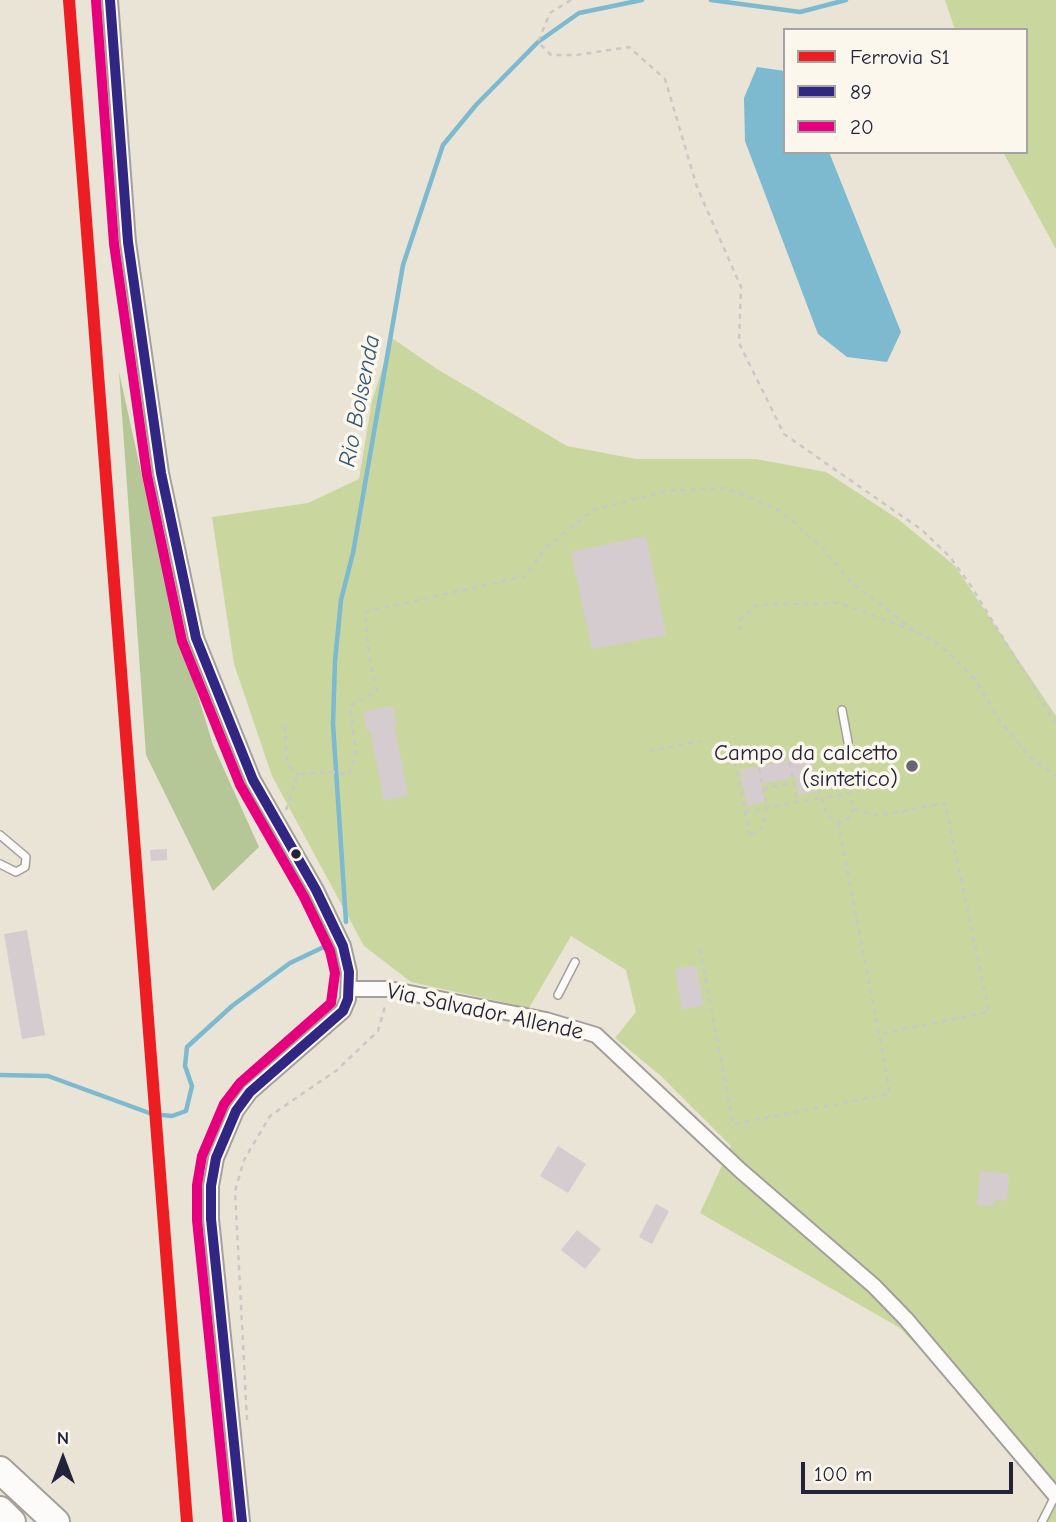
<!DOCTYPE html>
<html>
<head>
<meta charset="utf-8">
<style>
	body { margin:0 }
	#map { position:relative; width:1056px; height:1522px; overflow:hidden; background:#e9e4d5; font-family:"Comic Neue",sans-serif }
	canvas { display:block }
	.legend { position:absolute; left:783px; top:28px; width:245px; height:126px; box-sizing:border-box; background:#fbf7ec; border:2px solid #a4a2a5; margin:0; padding:9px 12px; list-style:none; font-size:21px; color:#22223b }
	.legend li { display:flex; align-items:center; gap:14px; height:35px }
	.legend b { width:35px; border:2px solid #a4a2a5 }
	.north { position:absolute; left:28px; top:1424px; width:70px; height:70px; -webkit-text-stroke:5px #fbf7ec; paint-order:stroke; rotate:0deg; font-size:19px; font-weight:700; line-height:28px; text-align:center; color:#22223b }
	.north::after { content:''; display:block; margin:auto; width:24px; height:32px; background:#22223b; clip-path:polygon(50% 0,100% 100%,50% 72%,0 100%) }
	.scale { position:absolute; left:801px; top:1462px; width:212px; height:32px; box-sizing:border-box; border:4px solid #22223b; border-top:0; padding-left:9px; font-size:21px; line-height:24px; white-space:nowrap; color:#22223b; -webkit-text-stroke:5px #fbf7ec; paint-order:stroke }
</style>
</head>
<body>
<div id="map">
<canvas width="1056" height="1522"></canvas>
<ul class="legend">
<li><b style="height:9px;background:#ed1d24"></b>Ferrovia S1</li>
<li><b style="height:9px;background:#312783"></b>89</li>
<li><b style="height:9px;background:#e6007e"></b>20</li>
</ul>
<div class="north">N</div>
<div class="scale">100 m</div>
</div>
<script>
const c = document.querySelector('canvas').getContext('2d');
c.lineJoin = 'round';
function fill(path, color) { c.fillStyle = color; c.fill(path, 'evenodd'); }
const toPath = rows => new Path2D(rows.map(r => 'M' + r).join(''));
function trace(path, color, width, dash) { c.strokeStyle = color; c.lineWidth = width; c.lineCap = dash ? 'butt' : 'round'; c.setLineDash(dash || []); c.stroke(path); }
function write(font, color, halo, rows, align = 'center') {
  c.font = font + ' "Comic Neue",sans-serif'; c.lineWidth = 7; c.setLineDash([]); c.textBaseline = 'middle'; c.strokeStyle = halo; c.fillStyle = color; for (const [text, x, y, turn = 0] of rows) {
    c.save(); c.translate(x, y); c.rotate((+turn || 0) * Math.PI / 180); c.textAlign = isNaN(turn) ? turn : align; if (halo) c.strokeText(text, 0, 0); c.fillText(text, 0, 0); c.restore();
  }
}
const green = toPath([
	[945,0,1056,0,1056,249,1003,152,1026,152,1026,30,955,30],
	[392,338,437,369,567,446,636,459,756,459,826,472,898,519,955,566,1056,716,1056,1522,1040,1522,1055,1491,900,1328,700,1213,731,1146,661,1076,615,1038,636,1012,626,970,571,936,529,1008,411,982,364,946,272,776,234,664,212,517,308,503,359,479,372,401]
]);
const forest = toPath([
	[119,372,171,608,213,745,259,847,213,891,146,755]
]);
const water = toPath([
	[757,67,785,71,785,152,829,152,901,332,887,362,847,357,818,334,745,141,744,98]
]);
const stream = toPath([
	[711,0,800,12,846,0],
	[346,922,333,724,335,661,341,600,353,553,403,265,443,145,476,105,538,42,579,13,642,0],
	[0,1075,48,1076,152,1114,172,1116,186,1111,192,1086,185,1066,187,1047,232,1006,290,963,328,945]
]);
const building = toPath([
	[646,536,666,635,592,649,571,552],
	[393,706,397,725,394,725,408,795,384,801,370,730,367,731,363,712],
	[811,756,817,791,799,795,796,777,761,784,765,802,747,806,740,770],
	[167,849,167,860,151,861,150,850],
	[27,930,45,1035,22,1039,4,934],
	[696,965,704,1005,682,1010,675,969],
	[558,1146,586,1164,568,1193,540,1176],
	[980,1171,1009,1174,1007,1201,995,1200,994,1206,977,1205],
	[656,1204,669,1211,652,1244,639,1237],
	[577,1230,601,1249,585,1269,561,1250]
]);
const path = toPath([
	[571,0,550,13,538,42,551,55,577,55,629,47,665,79,697,187,741,287,739,343,784,434,922,530,950,557,971,586,1056,724],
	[740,631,740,620,757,605,840,603,911,630],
	[917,633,939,644,975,679,999,720,1033,760,1056,776],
	[285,726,286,755,290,767,298,774],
	[649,751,701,741],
	[788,753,797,801],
	[735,762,751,841],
	[763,789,793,783],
	[286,810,298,774,334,772,348,775,356,755,350,706,377,691,369,654,365,612,526,576,545,548,593,510,665,491,726,488,781,511,823,549,849,580,916,632],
	[745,812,820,798,810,749],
	[838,822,879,1034,989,1012,945,803,878,816,853,809,850,793,822,798,826,814,838,822,843,822,851,816,853,809],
	[751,836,762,828,767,808,757,758],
	[700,949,733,1124,890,1094,879,1034],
	[247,1420,235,1191,244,1160,270,1116,337,1070,378,1031,386,1003]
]);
const lane = toPath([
	[842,710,848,742],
	[0,835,26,857,25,867,16,872,0,864],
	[558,995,575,962],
	[1042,1522,1055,1496]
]);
const street = toPath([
	[110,0,128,242,161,473,196,638,253,780,316,890,343,946,349,972,348,999,343,1011,250,1092,236,1111,216,1158,211,1186,211,1219,242,1522],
	[349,989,389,989,546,1020,596,1035,741,1171,874,1286,906,1319,1056,1496]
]);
const highway = toPath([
	[0,1470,56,1522],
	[0,1510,12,1522]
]);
const bus1 = toPath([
	[110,0,128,242,161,473,196,638,253,780,316,890,343,946,349,972,348,999,343,1011,250,1092,236,1111,216,1158,211,1186,211,1219,242,1522]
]);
const bus2 = toPath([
	[96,1,114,244,147,475,182,641,240,785,304,897,330,951,335,973,331,1003,240,1083,224,1104,202,1156,197,1185,197,1220,228,1522]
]);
const rail1 = toPath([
	[69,0,187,1522]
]);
const markers = [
	[912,766,7,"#686671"],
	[296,854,6,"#22223b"]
];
const poiNames = [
	["Campo da calcetto",898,753],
	["(sintetico)",898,779]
];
const streetNames = [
	["Via Salvador Allende",485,1012,12]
];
const waterNames = [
	["Rio Bolsenda",360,401,-79]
];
fill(green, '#c9d79f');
fill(forest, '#b5c797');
fill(water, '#7db9cf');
trace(stream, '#7db9cf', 4.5);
fill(building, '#d4ccce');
trace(lane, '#a3a09b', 10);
trace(street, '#a3a09b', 18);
trace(highway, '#a3a09b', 30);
trace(path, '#c9c8c7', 2.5, [5, 5]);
trace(lane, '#fcfbf9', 7);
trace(street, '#fcfbf9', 14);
trace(highway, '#fcfbf9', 26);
trace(bus1, '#312783', 10);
trace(bus2, '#e6007e', 10);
trace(rail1, '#ed1d24', 12);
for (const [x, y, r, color] of markers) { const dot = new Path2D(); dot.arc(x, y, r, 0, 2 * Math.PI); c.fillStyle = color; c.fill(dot); trace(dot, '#fbf7ec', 2.5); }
write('23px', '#22223b', '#fbf7ec', poiNames, 'right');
write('23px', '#22223b', '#fbf7ec', streetNames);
write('italic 24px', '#345775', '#fbf7ec', waterNames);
</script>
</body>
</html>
